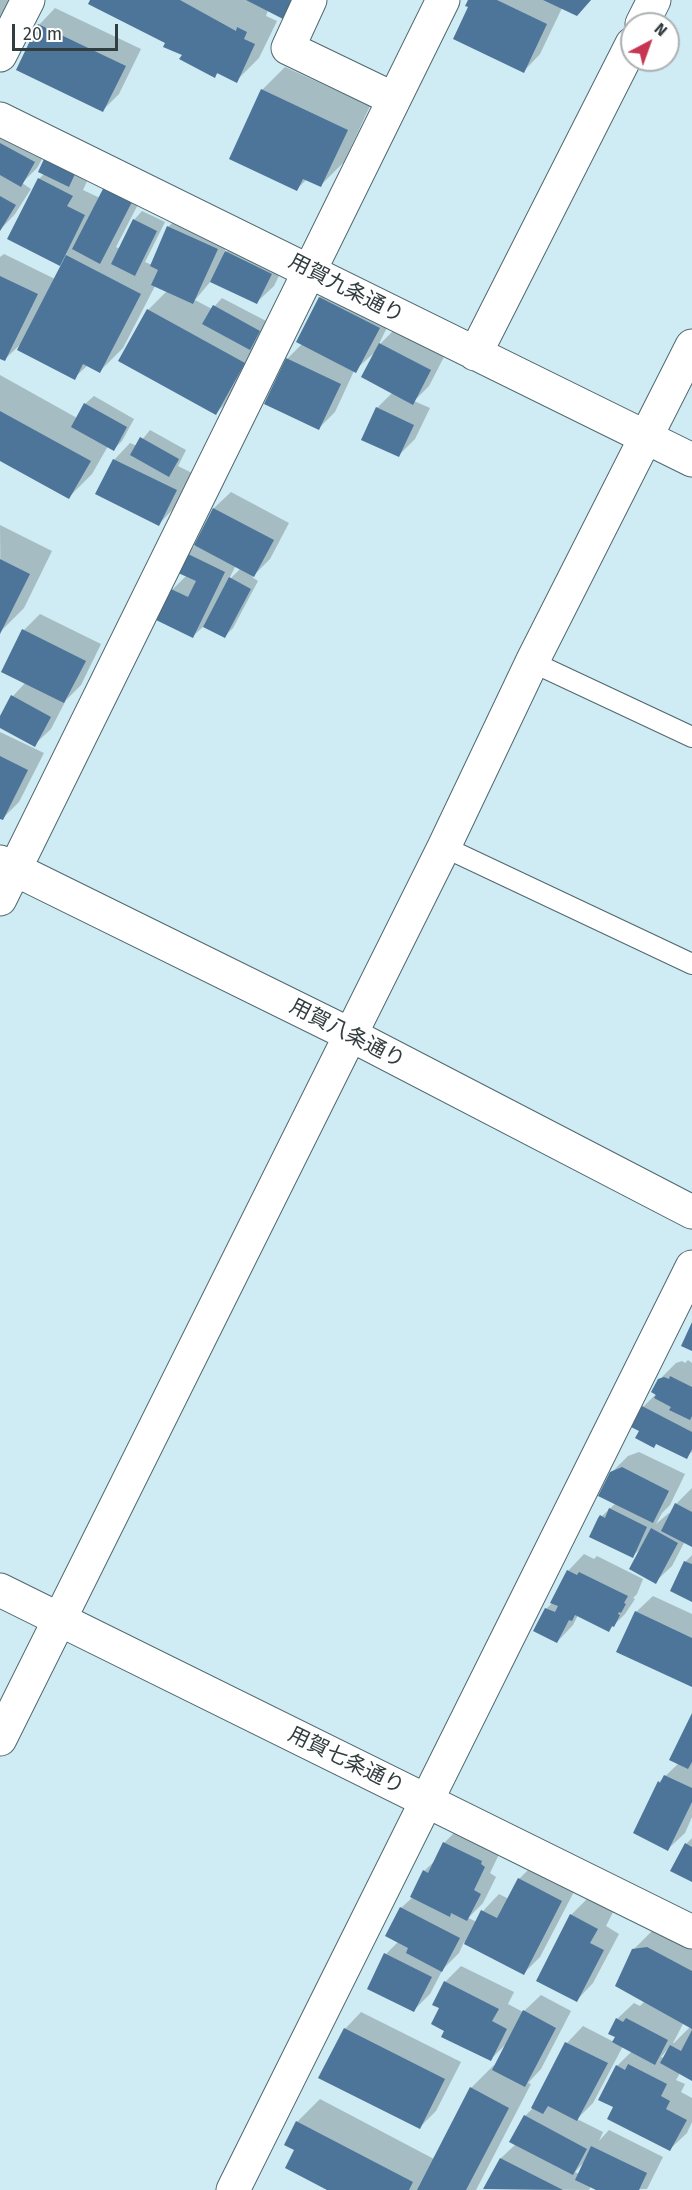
<!DOCTYPE html>
<html>
<head>
<meta charset="utf-8">
<style>
	body { margin:0 }
	#map { position:relative; width:692px; height:2190px; overflow:hidden; background:#cfebf3; font-family:"Fira Sans",sans-serif }
	canvas { display:block }
	.north { position:absolute; left:620px; top:12px; width:60px; height:60px; box-sizing:border-box; background:#fff; border:2px solid #adb1b3; border-radius:50%; rotate:41deg; font-size:16px; font-weight:700; line-height:24px; text-align:center; color:#323d40 }
	.north::after { content:''; display:block; margin:auto; width:21px; height:27px; background:#c63652; clip-path:polygon(50% 0,100% 100%,50% 72%,0 100%) }
	.scale { position:absolute; left:12px; top:24px; width:106px; height:27px; box-sizing:border-box; border:3px solid #323d40; border-top:0; padding-left:8px; font-size:18px; line-height:21px; white-space:nowrap; color:#323d40; -webkit-text-stroke:4px #fff; paint-order:stroke }
</style>
</head>
<body>
<div id="map">
<canvas width="692" height="2190"></canvas>
<div class="north">N</div>
<div class="scale">20 m</div>
</div>
<script>
const c = document.querySelector('canvas').getContext('2d');
c.lineJoin = 'round';
function fill(path, color) { c.fillStyle = color; c.fill(path, 'evenodd'); }
const toPath = rows => new Path2D(rows.map(r => 'M' + r).join(''));
function trace(path, color, width, dash) { c.strokeStyle = color; c.lineWidth = width; c.lineCap = dash ? 'butt' : 'round'; c.setLineDash(dash || []); c.stroke(path); }
function write(font, color, halo, rows, align = 'center') {
  c.font = font + ' "Fira Sans","Noto Sans JP",sans-serif'; c.lineWidth = 6; c.setLineDash([]); c.textBaseline = 'middle'; c.strokeStyle = halo; c.fillStyle = color; for (const [text, x, y, turn = 0] of rows) {
    c.save(); c.translate(x, y); c.rotate((+turn || 0) * Math.PI / 180); c.textAlign = isNaN(turn) ? turn : align; if (halo) c.strokeText(text, 0, 0); c.fillText(text, 0, 0); c.restore();
  }
}
const shadow = toPath([
	[0,0,20,0,0,42],
	[92,0,302,0,268,10,266,16,277,21,259,58,236,81,219,72,215,76,167,42],
	[469,0,591,0,576,15,562,8,540,54,524,71,470,7],
	[55,8,141,49,119,94,103,110,39,25],
	[285,67,370,106,344,162,321,185,307,179,297,189,262,90],
	[0,124,50,145,37,168,22,183,31,189,15,214,0,230],
	[46,160,88,179,83,190,100,198,148,185,116,247,120,249,134,220,142,211,165,222,145,262,152,265,168,227,185,211,233,232,223,255,243,235,288,257,274,286,257,302,211,281,195,300,212,309,222,298,268,322,239,390,216,413,120,360,148,310,167,291,155,286,123,348,100,371,88,365,74,378,23,342,5,359,0,357,0,257,4,254,55,279,66,257,59,264,39,179,45,173],
	[337,281,395,311,378,346,397,327,446,353,429,386,414,401,430,408,415,439,399,455,377,408,393,392,374,353,354,371,335,412,319,428,287,359,302,344,298,341,320,297],
	[0,375,77,418,85,404,94,396,134,419,122,441,114,449,108,446,92,474,69,497,0,459],
	[150,430,186,450,178,466,192,473,175,507,159,524,114,460,130,443,137,446],
	[231,492,289,523,270,559,252,577,258,581,233,628,225,636,204,626,193,636,172,590,187,575,187,554,195,545,214,508],
	[236,565,241,568,229,580,229,579],
	[0,525,52,551,24,608,1,631],
	[40,614,101,644,81,685,66,700,51,729,34,745,0,726,0,719,13,696,26,682,24,630],
	[0,732,44,753,19,802,3,818,0,817],
	[688,1360,692,1363,692,1452,686,1457,641,1431,643,1407,657,1393,659,1380,676,1363,682,1361,685,1363],
	[639,1452,685,1474,670,1505,662,1513,656,1524,669,1513,671,1514,676,1504,692,1488,692,1545,685,1541,672,1566,655,1582,642,1547,633,1556,602,1516,616,1503,611,1473,628,1456],
	[584,1554,594,1559,597,1556,643,1579,637,1594,633,1598,635,1599,625,1614,609,1630,578,1615,573,1625,557,1642,546,1609,553,1602,568,1571],
	[692,1555,692,1600,685,1562],
	[653,1596,692,1614,692,1685,636,1612],
	[692,1717,692,1817,685,1833,668,1849,659,1782,679,1763],
	[461,1826,501,1850,490,1873,496,1877,483,1903,468,1918,477,1922,483,1911,499,1894,509,1899,519,1879,536,1862,578,1884,540,1957,524,1973,464,1942,459,1953,443,1969,430,1994,414,2010,386,1954,399,1941,401,1908,413,1897,424,1871,437,1859,444,1843],
	[692,1838,692,1881,686,1844],
	[588,1898,613,1912,606,1926,619,1934,593,1983,577,2000,571,1915],
	[657,1926,692,1936,692,2079,680,2073,676,2080,685,2084,681,2092,692,2098,692,2122,687,2133,670,2149,615,2107,617,2066,632,2051,623,2046,593,2103,577,2119,603,2132,599,2141,609,2130,663,2157,647,2189,600,2190,591,2186,589,2190,485,2189,501,2158,516,2144,525,2116,534,2107,567,2043,583,2026,614,2042,617,2037,617,2019,634,2003,640,2006,645,2001,633,1950],
	[684,2022,691,2026,674,2043,673,2043],
	[668,2049,664,2058,661,2057],
	[585,2161,579,2174,575,2172],
	[461,1966,514,1992,508,2004,523,2012,541,1995,571,2011,541,2069,528,2083,531,2084,476,2190,330,2190,296,2149,297,2122,320,2099,434,2159,471,2088,494,2065,496,2066,507,2043,490,2060,446,2030,441,2008,445,1982],
	[361,2012,461,2062,436,2111,420,2127,345,2029]
]);
const building = toPath([
	[90,0,180,0,236,31,237,27,247,32,244,39,255,44,237,83,217,73,215,78,179,59,182,55,163,47,165,43,88,4],
	[246,0,295,0,285,20],
	[468,0,497,0,547,24,524,73,453,39,468,7,465,6],
	[543,0,591,0,577,16],
	[38,24,126,66,103,112,16,70],
	[261,89,348,130,321,187,303,179,297,191,229,159],
	[0,143,35,162,21,187,0,175],
	[44,159,75,174,69,187,38,172],
	[38,178,73,196,67,206,85,215,60,266,7,239],
	[104,187,132,202,100,264,72,249],
	[0,196,16,205,0,231],
	[133,219,157,231,135,276,111,264],
	[167,226,218,249,193,304,151,285,158,270,150,266],
	[225,251,272,274,257,304,210,282],
	[66,255,141,294,100,373,83,364,75,380,17,350],
	[0,276,38,294,5,361,0,359],
	[319,297,380,328,356,373,296,342],
	[213,305,260,331,250,350,202,324],
	[147,309,245,363,216,415,118,361],
	[379,343,431,370,413,405,361,377],
	[286,358,341,384,319,430,264,404],
	[84,403,127,427,114,451,71,427],
	[376,407,414,425,399,457,361,440],
	[0,411,91,461,69,499,0,461],
	[140,437,179,459,169,477,130,455],
	[113,459,177,490,159,526,95,494],
	[213,508,274,540,254,577,194,545],
	[186,553,225,572,193,638,156,620,171,589,188,597,196,581,176,572],
	[0,559,30,574,0,634],
	[229,577,251,589,225,638,203,627],
	[22,629,86,661,64,703,1,672],
	[11,695,51,717,35,747,0,728,0,716],
	[0,756,28,770,3,820,0,819],
	[692,1322,692,1351,681,1346],
	[670,1376,692,1387,692,1416,690,1420,669,1410,671,1407,654,1398,656,1395,651,1392,658,1379,664,1377,669,1379],
	[642,1406,692,1432,692,1449,687,1459,656,1444,654,1448,635,1438,639,1431,631,1427],
	[622,1467,669,1491,653,1523,598,1496,610,1472],
	[675,1503,692,1512,692,1547,661,1531],
	[609,1508,647,1527,633,1558,589,1537,598,1518,600,1515,605,1518],
	[651,1528,678,1543,656,1584,629,1569],
	[684,1561,692,1564,692,1602,670,1591],
	[567,1570,577,1575,579,1572,628,1596,624,1603,626,1604,621,1613,619,1612,618,1614,620,1615,614,1627,612,1626,609,1632,575,1615,572,1621,569,1620,557,1643,533,1631,545,1608,555,1612,558,1606,550,1603],
	[635,1611,692,1638,692,1687,616,1652],
	[692,1713,692,1762,688,1769,669,1760],
	[664,1775,692,1788,692,1802,668,1851,633,1833,658,1781,660,1783],
	[443,1842,482,1861,481,1864,485,1867,474,1890,481,1894,467,1921,451,1913,450,1917,410,1897,423,1870,428,1873],
	[685,1843,692,1847,692,1882,670,1871],
	[518,1878,562,1901,524,1975,464,1944,481,1910,497,1918],
	[400,1907,460,1938,442,1972,406,1953,408,1948,385,1936],
	[570,1914,598,1929,590,1943,604,1950,577,2002,536,1981],
	[647,1947,692,1971,692,2029,615,1986,632,1949],
	[384,1953,432,1977,414,2012,367,1989],
	[444,1981,499,2009,492,2021,507,2029,491,2061,441,2037,444,2031,431,2024,439,2008,432,2005],
	[523,2010,556,2028,525,2087,492,2070],
	[616,2018,623,2022,626,2018,668,2040,655,2065,612,2042,615,2037,608,2034],
	[344,2028,445,2079,420,2129,318,2078],
	[692,2030,692,2081,660,2063,670,2045,681,2051],
	[565,2042,608,2063,577,2121,548,2106,543,2114,531,2108],
	[628,2064,667,2084,661,2096,670,2101,666,2109,687,2120,670,2151,607,2119,613,2107,598,2100,616,2065,625,2070],
	[470,2087,509,2108,466,2190,417,2190],
	[524,2115,587,2149,573,2175,509,2142],
	[296,2121,413,2182,409,2190,327,2190,285,2168,294,2150,284,2145],
	[591,2146,647,2173,639,2190,596,2190,575,2180],
	[500,2158,563,2190,483,2189]
]);
const service = toPath([
	[532,662,692,737],
	[444,847,692,964]
]);
const minor = toPath([
	[310,0,288,48,394,99],
	[642,24,654,0],
	[0,55,28,0],
	[0,119,692,460],
	[475,354,632,44],
	[0,862,351,1035,692,1212],
	[0,899,443,0],
	[0,1739,444,847,532,662,692,346],
	[233,2190,692,1267]
]);
const tertiary = toPath([
	[0,1590,692,1932]
]);
const streetNames = [
	["用賀九条通り",346,289,27],
	["用賀八条通り",347,1034,27],
	["用賀七条通り",346,1761,26]
];
fill(shadow, '#0003');
fill(building, '#4d7499');
trace(service, '#50686f', 22);
trace(minor, '#50686f', 35);
trace(tertiary, '#50686f', 35);
trace(service, '#fff', 20);
trace(minor, '#fff', 33);
trace(tertiary, '#fff', 33);
write('21px', '#323d40', '#fff', streetNames);
</script>
</body>
</html>
